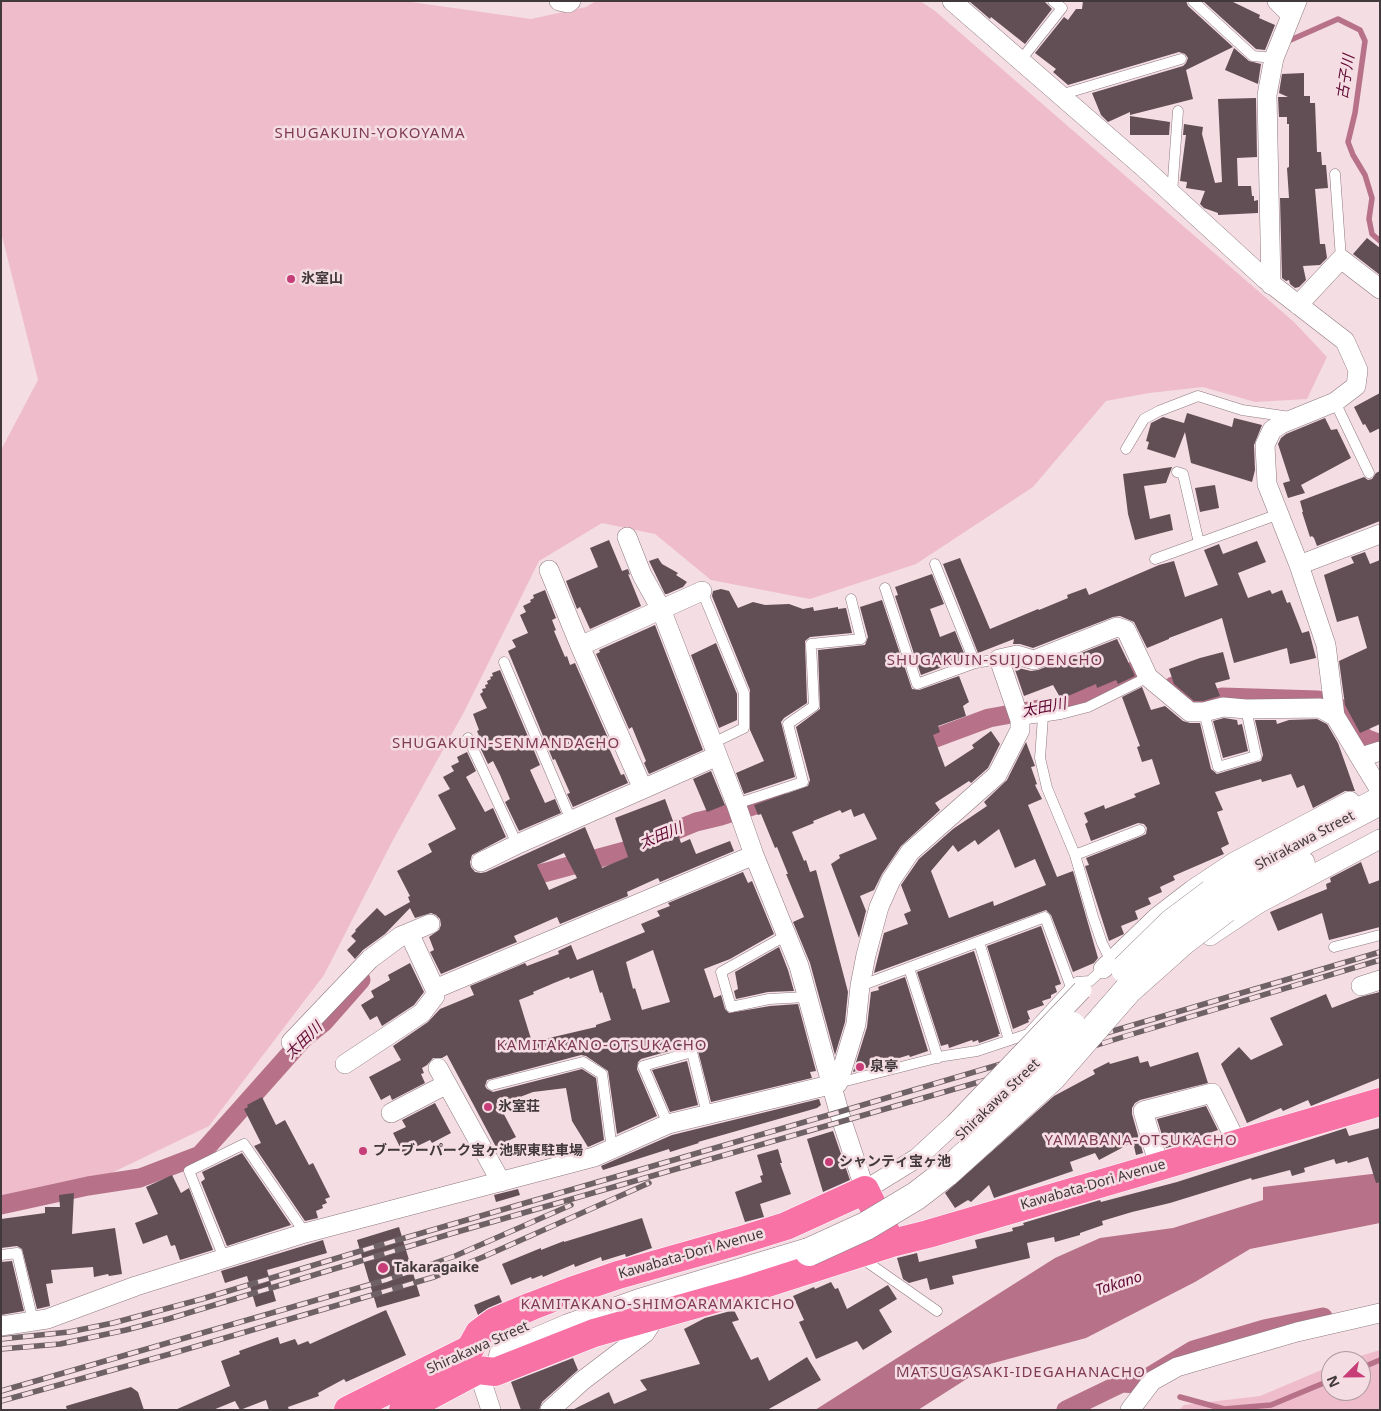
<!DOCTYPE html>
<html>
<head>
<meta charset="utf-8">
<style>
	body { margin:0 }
	#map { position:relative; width:1381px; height:1411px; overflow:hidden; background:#f4dde3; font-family:"Noto Sans",sans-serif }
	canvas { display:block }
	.frame { position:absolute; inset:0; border:2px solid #42393c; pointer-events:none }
	.north { position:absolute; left:1321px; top:1351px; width:50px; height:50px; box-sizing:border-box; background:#f4dde3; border:1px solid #ad9ba0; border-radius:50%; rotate:247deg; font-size:14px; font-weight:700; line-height:20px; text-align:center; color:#42393c }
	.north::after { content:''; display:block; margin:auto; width:18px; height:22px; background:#c63d77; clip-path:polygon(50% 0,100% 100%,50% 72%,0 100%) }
</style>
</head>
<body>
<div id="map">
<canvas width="1381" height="1411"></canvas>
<div class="frame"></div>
<div class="north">N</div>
</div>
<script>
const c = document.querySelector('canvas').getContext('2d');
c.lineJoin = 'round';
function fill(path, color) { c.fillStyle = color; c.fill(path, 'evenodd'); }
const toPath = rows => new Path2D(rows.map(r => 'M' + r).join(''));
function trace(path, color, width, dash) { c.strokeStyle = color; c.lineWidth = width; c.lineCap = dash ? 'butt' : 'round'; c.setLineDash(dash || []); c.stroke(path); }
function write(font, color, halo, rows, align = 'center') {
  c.font = font + ' "Noto Sans","Noto Sans JP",sans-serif'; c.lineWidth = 5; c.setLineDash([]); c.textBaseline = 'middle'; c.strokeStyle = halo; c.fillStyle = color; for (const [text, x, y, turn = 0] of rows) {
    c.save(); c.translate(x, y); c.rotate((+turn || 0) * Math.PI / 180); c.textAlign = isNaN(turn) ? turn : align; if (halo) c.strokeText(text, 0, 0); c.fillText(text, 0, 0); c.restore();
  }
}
const green = toPath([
	[1,1,404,1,531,19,586,7,596,1,920,1,935,11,1294,322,1327,357,1307,399,1255,402,1203,387,1149,393,1106,401,1033,487,916,564,810,599,711,580,655,534,602,523,539,561,464,712,393,840,324,975,209,1126,99,1179,1,1206,1,450,38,380,1,232],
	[1380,1350,1380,1410,1179,1410,1184,1405,1260,1396,1331,1366,1331,1391,1361,1391,1361,1361,1344,1361]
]);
const water = toPath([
	[1380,1173,1380,1223,1250,1249,1195,1282,1086,1338,990,1364,918,1410,815,1410,1055,1258,1100,1238,1173,1228,1263,1200,1263,1187]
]);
const stream = toPath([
	[1286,42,1338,19,1360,30,1365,41,1355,113,1348,142,1353,155,1365,175,1372,198,1369,219,1372,234,1380,241],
	[1361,1368,1380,1360],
	[1180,1397,1224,1409,1271,1405,1331,1380]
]);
const canal = toPath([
	[1173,686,1188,699,1196,703,1222,697,1318,700,1338,707,1365,738,1378,743,1380,743],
	[911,747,989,718,1067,704,1092,696,1122,676,1138,669],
	[517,883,536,875,625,851,696,822,721,816,778,798],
	[1,1205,88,1186,140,1178,200,1155,304,1038,324,1022,361,980],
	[1066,1410,1122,1383,1137,1384,1193,1350,1264,1329,1323,1317]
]);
const building = toPath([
	[969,1,1044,1,1052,9,1025,44,991,17,990,19],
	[1083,1,1186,1,1188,6,1233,47,1186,70,1193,99,1130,115,1130,112,1108,122,1101,115,1092,93,1183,66,1186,63,1188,58,1185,54,1179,52,1068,85,1053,72,1056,69,1035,53,1064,17,1068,20,1076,9,1082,9],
	[1203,1,1231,1,1260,15,1259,18,1275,25,1265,50,1256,49],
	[1234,48,1249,61,1261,64,1258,84,1225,70],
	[1304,73,1304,96,1310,96,1310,103,1315,103,1317,152,1321,152,1322,165,1326,165,1328,188,1315,189,1320,244,1325,244,1327,258,1320,265,1303,266,1306,280,1299,287,1295,288,1290,284,1289,280,1286,281,1282,278,1280,198,1289,198,1287,168,1289,167,1289,124,1287,124,1287,117,1279,117,1278,97,1288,97,1279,93,1282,74],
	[1256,98,1257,157,1237,158,1238,186,1251,186,1252,196,1254,196,1254,201,1258,200,1258,213,1218,215,1218,213,1204,208,1200,204,1205,191,1186,188,1187,182,1180,181,1186,135,1183,135,1184,124,1203,127,1202,134,1215,183,1222,182,1218,99],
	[1130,116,1170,122,1169,135,1130,135],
	[1367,238,1380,248,1380,275,1353,254],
	[1380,393,1380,428,1370,433,1365,424,1363,425,1354,407],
	[1187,413,1232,427,1234,418,1262,425,1254,445,1255,470,1252,482,1191,463,1185,432,1175,458,1147,449,1149,442,1146,441,1151,423,1163,417,1184,423],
	[1325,418,1331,430,1337,429,1351,458,1301,485,1305,493,1288,498,1283,483,1290,481,1278,444,1281,438,1286,434],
	[1172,467,1166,483,1144,486,1150,519,1170,514,1173,530,1135,540,1128,514,1123,474],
	[1380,471,1380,521,1317,546,1314,538,1312,536,1310,537,1302,512,1303,512,1300,501,1364,477,1368,480,1372,479,1376,473],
	[1215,485,1219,508,1200,512,1195,488],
	[609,540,622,571,628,569,630,575,628,574,641,606,590,629,580,607,577,609,566,581,598,567,590,548],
	[1257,541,1266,562,1238,573,1248,598,1270,590,1272,594,1282,590,1287,603,1290,602,1302,633,1309,631,1316,658,1290,664,1287,648,1234,663,1222,618,1169,638,1169,639,1147,648,1134,622,1120,616,1113,617,1033,648,1020,644,1013,644,1014,639,978,653,943,564,960,558,990,629,1038,609,1039,610,1068,598,1067,595,1086,588,1089,595,1159,565,1174,561,1185,597,1218,585,1204,550,1219,544,1223,554],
	[1365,552,1370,564,1380,560,1380,724,1360,733,1345,705,1339,661,1367,648,1358,616,1337,622,1324,575,1354,563,1351,557],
	[658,558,662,564,678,573,676,575,687,582,683,587,667,594,665,594,649,561],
	[932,574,944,604,930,609,940,637,955,631,966,658,921,675,895,596,898,595,895,587],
	[721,589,729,591,738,608,753,602,765,605,789,604,803,609,813,607,814,611,838,607,838,609,846,608,852,633,810,637,805,641,807,703,784,718,781,722,795,777,744,794,736,773,764,761,750,730,750,690,712,596,713,591],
	[545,590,556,618,552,620,556,630,554,631,565,657,567,656,570,665,575,663,608,738,605,739,621,775,624,774,628,783,573,807,567,794,570,793,555,759,553,760,508,651,516,647,512,640,528,633,520,615,526,612,523,606,531,602,530,600,534,598,533,595],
	[882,600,912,689,919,690,959,676,969,702,963,706,966,716,938,726,940,732,933,735,945,767,974,748,972,745,991,731,1000,744,988,768,971,783,969,781,935,803,940,810,901,846,882,874,874,890,860,896,866,911,859,938,831,864,840,858,839,855,877,839,864,813,854,817,851,809,842,813,840,810,813,821,814,823,792,832,804,861,806,860,810,872,816,870,848,992,845,1022,835,1055,810,963,793,922,804,917,786,874,788,874,777,847,775,848,761,814,758,815,754,805,808,786,810,780,796,727,820,709,818,650,865,645,868,637,860,607],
	[655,625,703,750,649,774,644,763,646,761,632,727,629,729,596,654,600,652,599,650],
	[1117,639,1135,676,1118,684,1116,680,1097,688,1096,684,1061,699,1053,685,1024,696,1014,667,1031,671,1038,670],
	[716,643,737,694,737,720,719,728,691,655],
	[1223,652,1230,679,1215,683,1220,696,1203,701,1194,701,1174,684,1169,669,1200,658],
	[500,670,540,765,530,770,545,803,555,799,561,813,519,831,505,802,510,799,500,775,493,761,488,764,479,745,482,743,477,731,479,730,473,714,487,708,480,694,483,692,482,689,486,688,485,685,488,684,487,681,491,679,490,677,493,676,492,673],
	[1142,687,1151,710,1165,706,1183,721,1190,723,1200,723,1211,769,1217,774,1261,761,1263,755,1255,720,1276,720,1277,724,1289,720,1317,719,1327,724,1338,743,1355,791,1345,791,1313,808,1304,785,1297,788,1291,774,1262,782,1261,779,1215,792,1223,810,1217,812,1229,844,1221,848,1224,854,1173,876,1175,880,1160,887,1162,892,1148,898,1151,904,1135,911,1138,919,1121,926,1124,934,1109,941,1085,866,1089,865,1086,858,1142,836,1146,834,1147,828,1144,824,1138,823,1091,841,1085,824,1088,822,1084,813,1104,805,1105,809,1136,797,1134,794,1160,784,1152,759,1142,762,1137,747,1140,746,1122,697],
	[1224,718,1237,720,1238,725,1242,724,1248,751,1223,758,1213,721],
	[1026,742,1035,766,1031,767,1037,784,1035,785,1042,799,1028,805,1057,877,1073,871,1098,958,1094,963,1073,972,1051,915,1046,910,874,973,884,933,908,924,904,914,911,911,901,885,919,859,953,829,987,806,984,802,1007,780],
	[999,829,1015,868,1035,859,1046,885,994,906,993,901,949,918,931,871,953,845,958,852,975,840,978,845],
	[467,752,476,771,466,777,485,812,493,808,506,837,472,855,470,862,471,867,475,872,481,873,486,872,585,827,602,868,628,857,615,818,665,799,681,843,690,839,696,854,730,841,734,851,660,882,658,878,627,892,628,896,560,924,557,917,514,936,517,942,441,974,430,952,434,950,429,937,439,930,441,925,440,919,436,915,431,913,415,918,410,908,385,934,363,950,355,959,347,950,356,941,351,936,356,931,355,930,377,908,385,916,410,902,408,897,410,896,397,871,432,852,428,844,456,829,438,795,450,789,443,777,454,771,451,766,459,762,457,757],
	[564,853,577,878,549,890,537,865],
	[711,771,725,805,707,812,693,779],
	[1361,862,1369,884,1380,880,1380,927,1329,940,1322,913,1278,931,1270,912,1327,889,1326,884,1331,882,1330,878],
	[743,872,748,883,752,881,774,934,730,959,704,969,714,998,721,995,725,1009,729,1013,770,1006,798,1004,816,1071,810,1072,812,1078,711,1102,697,1047,690,1045,641,1059,638,1062,637,1069,657,1116,617,1134,608,1071,586,1056,581,1055,487,1080,485,1086,487,1089,493,1092,582,1069,596,1078,604,1140,588,1147,572,1121,566,1088,533,1092,499,1105,516,1137,496,1147,447,1055,442,1058,433,1058,427,1065,422,1068,424,1073,421,1074,425,1083,392,1100,390,1095,381,1100,369,1077,401,1060,393,1046,428,1022,440,1009,474,995,470,986,525,963,527,966,559,954,558,951,571,945,577,960,645,932,641,924,660,916,657,911,670,906,668,903],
	[653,950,670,1002,642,1010,635,988,633,989,626,962],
	[593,970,600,993,602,992,611,1020,596,1025,596,1027,532,1042,519,1000,534,994,533,992,554,983,569,977,570,979],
	[1041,926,1061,984,1055,986,1057,992,1051,995,1051,998,1042,1001,1044,1005,1027,1011,1030,1019,1028,1020,1029,1022,1013,1029,987,946],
	[779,947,788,970,794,991,768,992,736,999,734,991,738,989,735,972],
	[974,951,1000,1034,998,1034,999,1036,979,1043,978,1040,973,1042,972,1040,949,1048,948,1044,941,1046,917,972],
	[410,963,424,992,414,1005,382,1026,377,1016,370,1020,361,1005,374,997,371,991,390,980,388,975],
	[905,977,928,1051,910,1057,909,1055,853,1072,867,1027,871,992,879,990,878,987],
	[1380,992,1380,1078,1311,1106,1308,1100,1283,1111,1281,1108,1247,1123,1221,1064,1239,1047,1251,1060,1283,1045,1270,1018,1326,994,1332,1008,1360,997],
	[1198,1052,1208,1083,1140,1100,1135,1103,1132,1108,1132,1114,1143,1153,1136,1155,1133,1142,1099,1160,1095,1153,1070,1162,1073,1171,994,1198,989,1185,971,1202,968,1200,955,1208,945,1193,1054,1096,1095,1074,1093,1070,1109,1062,1110,1064,1138,1056,1140,1063,1148,1061,1150,1067],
	[687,1061,698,1105,670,1112,652,1070],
	[262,1097,276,1125,285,1120,309,1165,313,1163,330,1197,325,1199,327,1203,322,1205,323,1208,316,1211,318,1218,305,1221,254,1146,261,1143,244,1109,248,1107,247,1105],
	[819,1099,821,1105,817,1108,698,1142,699,1143,670,1152,669,1149,603,1170,601,1166,672,1135],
	[435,1103,451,1133,432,1143,430,1140,403,1153,393,1133,406,1127,402,1120],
	[1206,1106,1218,1130,1191,1139,1192,1141,1166,1148,1157,1119],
	[1346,1128,1349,1136,1380,1128,1380,1182,1376,1183,1368,1157,1348,1163,1347,1161,1336,1164,1334,1159,1304,1168,1305,1172,1292,1176,1290,1170,1252,1180,1251,1178,1170,1203,1132,1212,1102,1221,1103,1225,1080,1233,1080,1235,1055,1242,1054,1237,1027,1243,1030,1258,952,1276,954,1284,930,1290,927,1278,909,1283,903,1279,897,1258,917,1253,919,1262,977,1248,975,1240,1013,1231,1012,1228,1024,1225,1023,1223,1100,1200,1101,1202,1177,1182],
	[833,1131,850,1180,823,1192,807,1139],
	[778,1149,782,1163,780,1163,791,1194,760,1204,764,1217,745,1222,735,1192,762,1182,760,1176,763,1175,757,1155],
	[242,1153,291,1225,227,1246,201,1182,205,1179,202,1172],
	[172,1175,181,1193,189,1188,213,1250,180,1260,175,1245,171,1246,167,1235,143,1244,135,1223,158,1214,146,1187],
	[518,1189,520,1195,496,1202,494,1195],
	[74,1193,72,1234,115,1228,122,1274,109,1276,108,1274,94,1277,93,1267,51,1270,53,1283,46,1284,50,1306,37,1309,22,1249,17,1246,1,1248,1,1219,45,1213,45,1207,60,1207,59,1195],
	[642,1218,652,1248,626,1257,625,1254,602,1261,601,1257,575,1267,574,1264,543,1277,542,1275,532,1279,531,1277,511,1285,502,1264,541,1248,541,1250,564,1241,564,1242],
	[399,1227,420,1296,377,1308,357,1240],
	[323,1240,327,1253,267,1270,276,1301,256,1307,247,1276,225,1283,221,1271],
	[12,1261,24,1311,1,1315,1,1262],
	[831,1282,835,1289,838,1288,847,1309,888,1285,897,1299,879,1310,892,1332,863,1350,857,1341,816,1359,799,1322,804,1320,793,1296,814,1287,815,1289],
	[499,1295,502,1302,488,1308,478,1315,474,1305],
	[386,1310,406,1355,346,1382,344,1379,318,1393,319,1396,288,1407,289,1410,269,1410,266,1400,240,1410,235,1401,213,1410,175,1410,230,1386,221,1361,240,1354,239,1351,278,1337,280,1344,295,1339,298,1345,308,1341,310,1344],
	[734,1310,739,1320,732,1322,751,1360,758,1357,769,1381,807,1357,821,1380,767,1410,572,1410,609,1392,614,1404,647,1390,640,1380,700,1364,684,1329,705,1318],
	[573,1358,578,1370,542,1402,539,1410,521,1410,511,1382],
	[131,1387,138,1392,144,1410,67,1410,66,1406]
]);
const lane = toPath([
	[1193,1,1253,56,1274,58],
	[1020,61,1062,8,1053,1],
	[1060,95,1181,59],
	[1335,174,1341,259],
	[1172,193,1178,111],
	[1335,402,1369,473],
	[1126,449,1144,419,1159,411,1198,396,1242,410,1290,417],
	[1177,472,1183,474,1199,543],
	[1155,559,1279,514],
	[935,564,975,663,999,659],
	[704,588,702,591,744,693,744,728,713,743],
	[885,588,917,684,975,663],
	[504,662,571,820],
	[1204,712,1218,767,1256,756,1246,709],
	[1043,717,1040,758,1047,788,1075,855,1093,917,1102,943,1111,961],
	[1020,720,1061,714,1088,707,1148,677],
	[468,738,517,844],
	[736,804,803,782,788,724,814,706,811,644,861,639,851,599],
	[1075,855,1140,830],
	[787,935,721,972,731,1007,769,999,806,997],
	[979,942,1009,1040],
	[1334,947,1380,935],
	[909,968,938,1058],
	[860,986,1045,917,1071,987],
	[838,1083,944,1056,977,1051,1028,1034,1071,987,1077,982,1090,981,1103,969],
	[492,1085,583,1062,602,1074,612,1149],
	[668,1124,643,1066,692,1052,707,1114],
	[864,1253,870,1264,937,1311],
	[1,1255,17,1253,33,1321],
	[224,1258,189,1171,244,1144,305,1233]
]);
const street = toPath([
	[559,1,568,3,571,1],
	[952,1,1143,167,1265,279,1345,341,1358,370,1356,386,1335,402,1281,424,1272,430,1265,445,1267,484,1299,565,1326,645,1335,716,1378,787],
	[1277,1,1291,15],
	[1271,285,1267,95,1274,58,1297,1],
	[1298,305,1341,259,1380,289],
	[627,537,642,575,661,609,735,801,754,855,799,966,839,1112,865,1190,917,1158,955,1123],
	[1299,565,1380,534],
	[549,570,580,646],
	[702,591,580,646,643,789,717,756],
	[1361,757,1380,751],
	[481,862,520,843,643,789],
	[409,933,435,989,754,855],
	[1210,936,1258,904,1380,839],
	[1103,969,1157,917,1192,890,1234,862,1350,801],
	[1361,986,1380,980],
	[291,1042,370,959,401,936,430,924],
	[345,1064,422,1013,435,996,435,989],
	[438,1068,501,1182],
	[391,1113,447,1084],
	[1159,1166,1143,1111,1212,1093,1237,1143],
	[1,1326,47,1319,136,1286,305,1233,594,1157,668,1124,838,1083,856,1024,860,986,866,955,879,907,891,880,910,852,997,775,1020,730,1020,720,999,659,1017,655,1034,660,1117,627,1126,630,1148,677,1190,712,1204,712,1223,707,1246,709,1320,708,1335,716],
	[475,1361,491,1410],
	[550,1410,582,1381,645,1333,656,1316],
	[1130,1410,1152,1381,1177,1367,1297,1332,1380,1313]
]);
const secondary = toPath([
	[1212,893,1256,866,1380,801],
	[1225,909,1301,864],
	[503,1356,569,1328,640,1303,809,1252]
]);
const highway = toPath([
	[348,1410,470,1349,479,1333,494,1322,532,1306,571,1291,618,1275,738,1241,786,1226,865,1190,890,1240],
	[403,1410,478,1370,495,1372,594,1333,743,1291,892,1243,928,1234,1380,1102]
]);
const rail = toPath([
	[1,1339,69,1332,113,1323,202,1299,377,1246,839,1112,1380,952],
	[1,1349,60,1344,126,1330,168,1319,450,1234,979,1082,1126,1036,1380,960],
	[1,1391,386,1280,455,1256,571,1205],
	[1,1401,170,1354,434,1277,483,1257,649,1183]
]);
const streetBridge = toPath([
	[955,1123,1082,990]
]);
const secondaryBridge = toPath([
	[1125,969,1172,923,1212,893],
	[1008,1092,1072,1026],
	[809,1252,866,1226,916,1196,946,1173,1052,1077,1128,990,1183,941,1225,909]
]);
const markers = [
	[291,279,5,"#c63d77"],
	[860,1067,5,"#c63d77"],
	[488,1107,5,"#c63d77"],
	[363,1151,5,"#c63d77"],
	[829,1162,5,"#c63d77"],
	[383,1268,6,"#c63d77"]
];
const poiNames = [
	["氷室山",301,279],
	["泉亭",870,1067],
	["氷室荘",498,1107],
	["ブーブーパーク宝ヶ池駅東駐車場",373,1151],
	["シャンティ宝ヶ池",839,1162],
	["Takaragaike",394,1268]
];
const streetNames = [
	["Shirakawa Street",1305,841,-28],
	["Shirakawa Street",998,1100,-44],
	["Kawabata-Dori Avenue",1093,1185,-16],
	["Kawabata-Dori Avenue",691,1254,-16],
	["Shirakawa Street",478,1348,-24]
];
const waterNames = [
	["古子川",1346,77,-81],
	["太田川",1044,708,-11],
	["太田川",661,836,-22],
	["太田川",304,1041,-44],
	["Takano",1119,1284,-18]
];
const neighbourhoodNames = [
	["SHUGAKUIN-YOKOYAMA",370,134],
	["SHUGAKUIN-SUIJODENCHO",995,661],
	["SHUGAKUIN-SENMANDACHO",506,744],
	["KAMITAKANO-OTSUKACHO",602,1046],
	["YAMABANA-OTSUKACHO",1141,1141],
	["KAMITAKANO-SHIMOARAMAKICHO",658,1305],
	["MATSUGASAKI-IDEGAHANACHO",1021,1373]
];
fill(green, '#efbccc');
fill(water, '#b77289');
trace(stream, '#b77289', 5.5);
trace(canal, '#b77289', 19);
fill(building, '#624f55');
trace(lane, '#8e797f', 11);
trace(street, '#8e797f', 20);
trace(secondary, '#8e797f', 29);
trace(highway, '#fff', 29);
trace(lane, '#fff', 10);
trace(street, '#fff', 19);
trace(secondary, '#fff', 28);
trace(highway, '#f872a5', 28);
trace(rail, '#6f6266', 5.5);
trace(rail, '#f4dde3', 4, [11]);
trace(streetBridge, '#8e797f', 20, []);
trace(secondaryBridge, '#8e797f', 29, []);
trace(streetBridge, '#fff', 19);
trace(secondaryBridge, '#fff', 28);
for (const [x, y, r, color] of markers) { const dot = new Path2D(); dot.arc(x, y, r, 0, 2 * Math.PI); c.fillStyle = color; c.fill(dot); trace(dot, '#f4dde3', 2); }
write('bold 14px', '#42393c', '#f4dde3', poiNames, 'left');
write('14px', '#42393c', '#f4dde3', streetNames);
write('italic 15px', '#620b34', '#f4dde3', waterNames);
c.letterSpacing = '1px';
write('15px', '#7f3a54', '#f4dde3', neighbourhoodNames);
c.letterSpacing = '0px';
</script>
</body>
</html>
